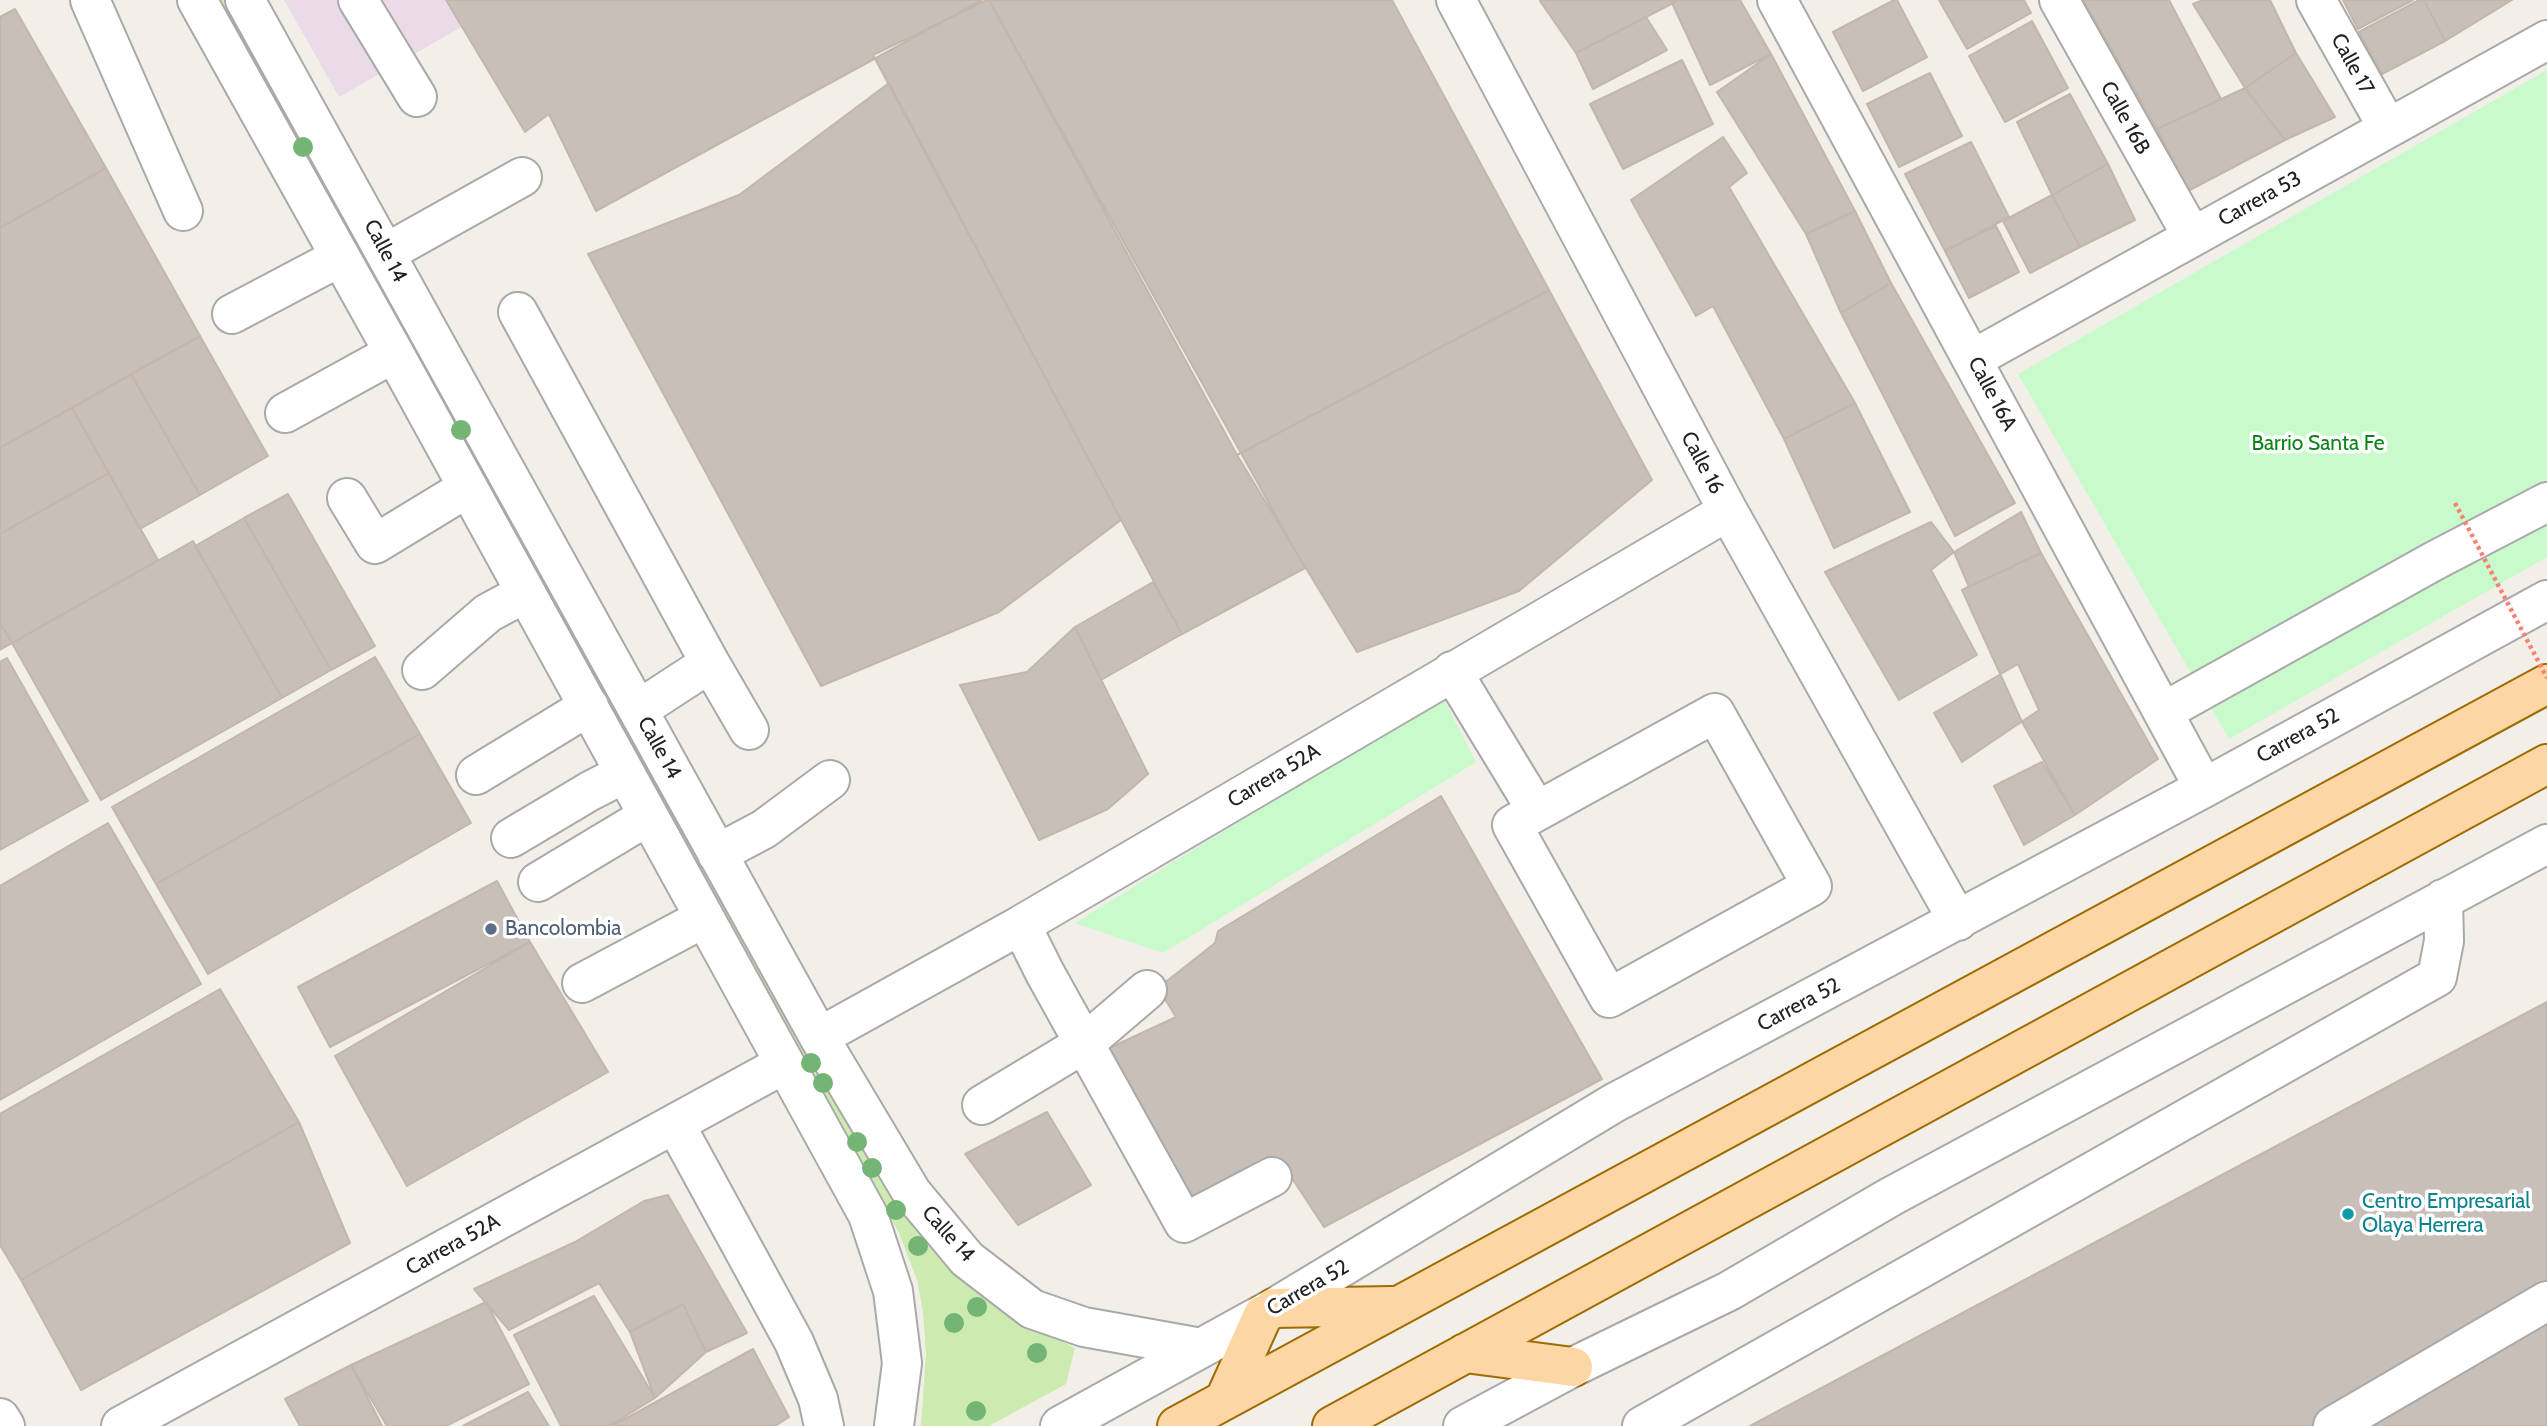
<!DOCTYPE html>
<html>
<head>
<meta charset="utf-8">
<style>
	body { margin:0 }
	canvas { display:block; background:#f2efe9 }
</style>
</head>
<body>
<canvas width="2547" height="1426"></canvas>
<script>
const c = document.querySelector('canvas').getContext('2d');
c.lineJoin = 'round';
function fill(path, color) { c.fillStyle = color; c.fill(path, 'evenodd'); }
const toPath = rows => new Path2D(rows.map(r => 'M' + r).join(''));
function trace(path, color, width, dash) { c.strokeStyle = color; c.lineWidth = width; c.lineCap = dash ? 'butt' : 'round'; c.setLineDash(dash || []); c.stroke(path); }
function write(font, color, halo, rows, align = 'center') {
  c.font = font + ' Cabin,sans-serif'; c.lineWidth = 7; c.setLineDash([]); c.textBaseline = 'middle'; c.strokeStyle = halo; c.fillStyle = color; for (const [text, x, y, turn = 0] of rows) {
    c.save(); c.translate(x, y); c.rotate((+turn || 0) * Math.PI / 180); c.textAlign = isNaN(turn) ? turn : align; if (halo) c.strokeText(text, 0, 0); c.fillText(text, 0, 0); c.restore();
  }
}
const industrial = toPath([
	[284,0,509,0,339,97]
]);
const grass = toPath([
	[216,0,231,0,828,1076,1049,1335,1075,1348,1066,1384,989,1426,921,1426,926,1354,923,1312,917,1280,899,1233]
]);
const park = toPath([
	[2547,70,2547,557,2229,739,2018,374],
	[1442,696,1476,762,1163,953,1075,923]
]);
const building = toPath([
	[446,0,982,0,596,211,549,114,525,132,446,0],
	[987,0,989,0,1305,568,1182,634,873,55,987,0],
	[989,0,1392,0,1549,290,1237,455,989,0],
	[1543,0,1679,0,1576,53,1540,1,1543,0],
	[1679,0,1740,0,1771,54,1710,85,1672,3,1679,0],
	[1894,0,1897,0,1927,57,1863,91,1833,32,1894,0],
	[1939,0,2024,0,2031,13,1967,49,1939,0],
	[2083,0,2169,0,2221,99,2157,129,2083,0],
	[2203,0,2270,0,2296,53,2245,88,2193,4,2203,0],
	[2343,0,2413,0,2358,29,2343,0],
	[2419,0,2424,0,2445,41,2382,74,2359,32,2419,0],
	[2424,0,2512,0,2445,41,2424,0],
	[15,9,106,168,0,228,0,17,15,9],
	[1646,17,1667,50,1593,89,1576,53,1646,17],
	[2032,21,2068,88,2005,122,1969,56,2032,21],
	[2296,53,2335,117,2285,140,2245,88,2296,53],
	[1771,54,1855,211,1806,234,1717,92,1771,54],
	[1682,60,1713,124,1623,169,1590,104,1682,60],
	[1930,73,1962,136,1899,167,1867,104,1930,73],
	[889,83,1121,520,999,612,821,686,588,254,739,195,889,83],
	[2245,88,2285,140,2188,191,2157,129,2245,88],
	[2070,94,2108,164,2052,195,2017,122,2070,94],
	[1723,137,1747,173,1729,187,1855,403,1784,439,1713,306,1696,316,1631,200,1723,137],
	[1971,142,2009,217,1945,251,1905,174,1971,142],
	[2108,164,2135,220,2080,247,2052,195,2108,164],
	[106,168,200,336,0,448,0,228,106,168],
	[2052,195,2080,247,2030,273,2003,221,2052,195],
	[1855,211,1891,283,1841,313,1806,234,1855,211],
	[1996,226,2019,272,1969,298,1945,251,1996,226],
	[1891,283,2015,503,1955,536,1841,313,1891,283],
	[1549,290,1652,480,1519,591,1357,652,1237,455,1549,290],
	[200,336,268,456,200,495,131,374,200,336],
	[131,374,200,495,140,529,72,408,131,374],
	[1855,403,1910,512,1834,548,1784,439,1855,403],
	[72,408,109,473,0,534,0,448,72,408],
	[109,473,158,560,12,643,0,623,0,534,109,473],
	[288,494,375,646,331,670,244,518,288,494],
	[2021,512,2041,553,1969,587,1954,552,2021,512],
	[244,518,331,670,282,698,195,546,244,518],
	[1931,522,1954,552,1931,570,1977,655,1899,700,1825,572,1931,522],
	[193,541,282,698,101,800,12,643,193,541],
	[2041,553,2158,759,2075,815,2022,722,1962,590,2041,553],
	[1153,582,1182,634,1101,680,1075,627,1153,582],
	[0,623,12,643,0,650,0,623],
	[1075,627,1148,774,1108,809,1039,840,960,685,1027,672,1075,627],
	[375,657,420,734,156,884,112,807,375,657],
	[7,658,88,801,0,850,0,662,7,658],
	[2018,664,2039,710,1962,762,1934,713,2018,664],
	[420,734,471,823,208,974,156,884,420,734],
	[2042,762,2075,815,2024,845,1994,786,2042,762],
	[1441,796,1602,1079,1324,1227,1280,1160,1190,1205,1103,1051,1176,1017,1158,988,1215,943,1218,931,1441,796],
	[108,823,201,984,0,1100,0,886,108,823],
	[497,881,530,942,330,1047,298,987,497,881],
	[530,942,608,1072,407,1186,335,1056,530,942],
	[220,989,299,1122,21,1280,0,1245,0,1114,220,989],
	[2547,1002,2547,1426,1750,1426,2547,1002],
	[1047,1112,1091,1185,1018,1225,965,1154,1047,1112],
	[299,1122,350,1243,81,1390,21,1280,299,1122],
	[668,1195,747,1333,706,1352,683,1304,630,1332,599,1283,509,1330,474,1289,575,1242,644,1201,668,1195],
	[594,1296,655,1398,609,1426,561,1426,514,1335,594,1296],
	[486,1302,529,1384,446,1426,387,1426,351,1365,486,1302],
	[683,1304,706,1352,655,1398,630,1332,683,1304],
	[753,1349,789,1417,775,1426,612,1426,753,1349],
	[351,1365,382,1426,300,1426,285,1399,351,1365],
	[528,1392,549,1426,463,1426,528,1392]
]);
const minor = toPath([
	[90,0,183,211],
	[197,0,394,353,868,1215,893,1291,902,1363,894,1426],
	[245,0,819,1037,912,1193,967,1259,1032,1309,1084,1327,1201,1348],
	[358,0,417,97],
	[1456,0,1728,511,1958,921],
	[1777,0,2204,788],
	[2059,0,2192,236],
	[2316,0,2388,128],
	[386,253,522,177],
	[518,312,710,663,749,730],
	[232,314,340,257],
	[1973,359,2547,40],
	[285,413,394,353],
	[347,498,375,544,467,488],
	[422,670,488,613,525,593],
	[1452,671,1537,811],
	[638,710,710,663],
	[2163,712,2434,561,2547,502],
	[1715,713,1812,886,1609,998,1512,825,1715,713],
	[476,775,589,706],
	[511,838,590,791,625,773],
	[717,854,764,829,830,780],
	[538,882,648,816],
	[1021,925,1045,973,1184,1223,1272,1177],
	[582,983,704,918],
	[819,1037,1021,925,1728,511],
	[982,1105,1085,1043,1147,990],
	[675,1124,794,1342,818,1399,824,1426],
	[0,1418,5,1426],
	[121,1426,784,1064],
	[1060,1426,1274,1308,1614,1103,2204,788,2547,600],
	[1463,1426,1573,1367,1729,1291,1892,1196,2547,844],
	[1642,1426,2437,977,2444,941,2443,899],
	[2333,1426,2547,1301]
]);
const major = toPath([
	[1274,1308,1392,1306],
	[1465,1353,1573,1367],
	[1225,1399,1263,1315],
	[1177,1426,2547,684],
	[1332,1426,2547,764]
]);
const pathBridge = toPath([
	[2455,503,2547,678]
]);
const trees = [
	[303,147],
	[461,430],
	[811,1063],
	[823,1083],
	[857,1142],
	[872,1168],
	[896,1210],
	[918,1246],
	[977,1307],
	[954,1323],
	[1037,1353],
	[976,1411]
];
const markers = [
	[491,929,7,"#5c6f8a"],
	[2348,1214,7,"#0f9aa8"]
];
const streetNames = [
	["Calle 17",2352,64,61],
	["Calle 16B",2125,118,61],
	["Carrera 53",2260,199,-29],
	["Calle 14",385,251,62],
	["Calle 16A",1992,394,62],
	["Calle 16",1702,463,62],
	["Carrera 52",2298,736,-29],
	["Calle 14",659,748,61],
	["Carrera 52A",1274,776,-31],
	["Carrera 52",1799,1005,-28],
	["Calle 14",948,1234,48],
	["Carrera 52A",453,1245,-29],
	["Carrera 52",1308,1288,-30]
];
const parkNames = [
	["Barrio Santa Fe",2318,444]
];
const serviceNames = [
	["Bancolombia",505,929]
];
const cultureNames = [
	["Centro Empresarial",2362,1202],
	["Olaya Herrera",2362,1226]
];
fill(industrial, '#ebdbe8');
fill(grass, '#cdebb0');
fill(park, '#c8facc');
fill(building, '#c7bfb8');
trace(building, '#c4b6ab', 2);
trace(minor, '#a9a9a9', 42);
trace(major, '#a06b00', 42);
trace(minor, '#fff', 38);
trace(major, '#fcd6a4', 38);
trace(pathBridge, '#fa8072', 4.5, [3.5, 3.5]);
c.fillStyle = '#74b475';
for (const [x, y] of trees) { c.beginPath(); c.arc(x, y, 10, 0, 2 * Math.PI); c.fill(); }
for (const [x, y, r, color] of markers) { const dot = new Path2D(); dot.arc(x, y, r, 0, 2 * Math.PI); c.fillStyle = color; c.fill(dot); trace(dot, '#fff', 2.5); }
write('21px', '#222', '#fff', streetNames);
write('21px', '#0c8416', '#fff', parkNames);
write('21px', '#4e5e75', '#fff', serviceNames, 'left');
write('21px', '#0d838f', '#fff', cultureNames, 'left');
</script>
</body>
</html>
